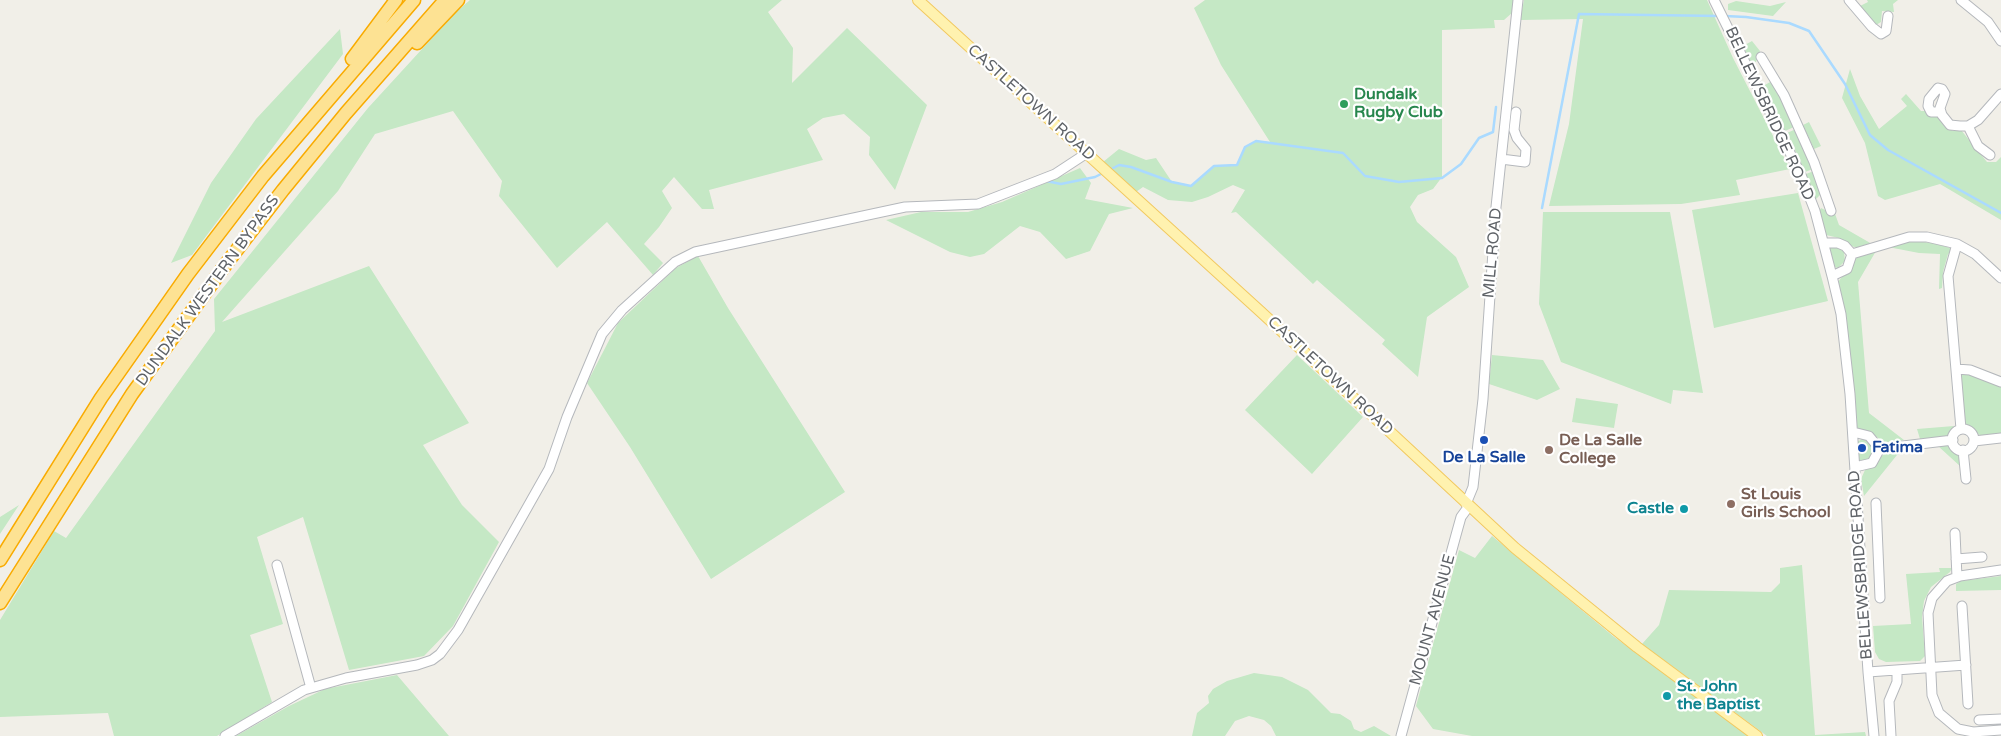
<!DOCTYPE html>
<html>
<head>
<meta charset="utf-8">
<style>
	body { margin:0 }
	canvas { display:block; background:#f1efe8 }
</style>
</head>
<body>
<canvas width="2001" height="736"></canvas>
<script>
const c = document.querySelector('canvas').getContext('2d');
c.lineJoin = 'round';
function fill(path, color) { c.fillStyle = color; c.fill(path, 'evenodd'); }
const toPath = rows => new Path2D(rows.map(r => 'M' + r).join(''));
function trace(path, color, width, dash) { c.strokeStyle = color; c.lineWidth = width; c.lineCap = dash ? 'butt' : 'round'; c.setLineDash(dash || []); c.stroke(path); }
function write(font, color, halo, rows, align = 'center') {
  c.font = font + ' "Varela Round",sans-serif'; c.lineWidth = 4.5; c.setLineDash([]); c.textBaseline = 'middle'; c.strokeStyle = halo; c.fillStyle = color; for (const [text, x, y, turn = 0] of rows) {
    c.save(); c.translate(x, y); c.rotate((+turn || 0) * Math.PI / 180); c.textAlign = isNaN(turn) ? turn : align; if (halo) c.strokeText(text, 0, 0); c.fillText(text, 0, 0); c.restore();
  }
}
const green = toPath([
	[470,0,782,0,768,12,793,48,792,83,847,28,927,105,895,190,869,155,870,137,844,114,823,118,807,129,823,160,709,190,714,209,702,209,674,177,662,191,672,208,659,227,644,244,663,263,653,275,607,222,557,268,499,196,502,181,453,111,375,134,338,191,222,322,369,266,469,423,423,445,462,505,499,542,453,626,424,656,349,670,303,517,257,537,283,624,250,635,272,702,217,736,114,736,108,713,0,717,0,620,54,531,66,538,215,331,214,299,368,108,455,13],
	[1205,0,1514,0,1513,12,1504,20,1494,20,1495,28,1442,30,1442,177,1433,189,1418,195,1410,207,1417,222,1456,257,1469,287,1427,317,1418,377,1382,344,1385,340,1317,280,1313,284,1236,212,1231,213,1245,190,1233,185,1208,197,1192,202,1168,200,1143,187,1136,192,1103,162,1119,149,1146,160,1156,158,1172,182,1191,186,1214,166,1237,165,1245,147,1256,141,1270,142,1221,65,1194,8],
	[1524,0,1707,0,1733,58,1790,169,1736,180,1740,195,1681,204,1549,206,1569,124,1583,19,1520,20],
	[1867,0,1898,0,1893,4,1894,12,1882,11,1881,22,1876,25,1860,6,1868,2],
	[1736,1,1770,6,1786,2,1773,16,1728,10,1728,4],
	[340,29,343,54,192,255,171,263,211,183,256,119],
	[1752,41,1760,51,1756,62,1751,62,1743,46],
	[1850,69,1860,96,1879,129,1907,106,1901,99,1906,94,1921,111,1927,111,1941,119,1944,126,1953,131,1961,130,1987,162,1996,162,2001,157,2001,220,1940,184,1885,200,1878,196,1865,143,1842,98],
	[1772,81,1794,127,1785,131,1763,86],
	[1809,122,1821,146,1814,149,1803,125],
	[1796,129,1813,169,1805,172,1787,133],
	[1080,168,1091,183,1085,199,1133,208,1109,214,1090,251,1066,259,1040,232,1020,226,984,254,970,257,950,252,886,220,921,212,968,212,1002,202],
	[1814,171,1820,188,1820,195,1815,200,1806,174],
	[1798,193,1828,301,1714,328,1692,210],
	[1821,208,1829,212,1834,211,1839,225,1872,244,1858,248,1848,245,1839,238,1826,235,1819,212],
	[1543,212,1670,212,1703,393,1673,390,1671,404,1561,362,1539,304],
	[1912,241,1934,243,1950,248,1952,251,1948,254,1943,272,1942,288,1939,289,1940,254,1919,253,1888,247],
	[1839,247,1844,252,1845,261,1838,268,1834,267,1829,248],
	[1876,251,1858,282,1869,413,1904,440,1884,444,1877,437,1856,427,1854,392,1838,282,1858,256],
	[698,256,728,308,845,492,711,579,630,447,587,383,618,323,676,268],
	[1297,355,1363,417,1312,474,1245,410],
	[1492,355,1543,360,1560,389,1537,400,1489,384],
	[1962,373,2001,385,2001,434,1981,436,1964,422,1960,376],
	[1576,398,1618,404,1614,428,1572,422],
	[1954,426,1947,436,1920,439,1917,429],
	[1862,439,1871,442,1873,447,1872,457,1865,461,1859,460,1857,442],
	[1938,446,1948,446,1961,456,1961,467],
	[1904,449,1904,452,1897,455,1864,496,1861,479,1865,470,1877,463,1885,452],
	[19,505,0,534,0,517],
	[1492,536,1613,636,1749,736,1472,736,1433,729,1416,706,1459,550,1475,558],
	[1802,565,1815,735,1865,732,1866,736,1767,736,1642,644,1659,625,1669,590,1771,592,1780,583,1780,568],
	[1939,568,1952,568,1950,572,1931,587,1924,601,1922,617,1925,656,1920,661,1886,662,1879,659,1875,652,1873,626,1911,624,1906,574,1940,572],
	[2001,576,2001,590,1956,591,1956,584,1961,581],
	[1254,673,1282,677,1308,690,1331,713,1340,714,1351,721,1354,729,1361,732,1374,726,1391,736,1276,736,1271,726,1264,720,1249,716,1235,721,1225,736,1192,736,1197,713,1209,703,1208,696,1213,689,1227,681],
	[397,675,449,736,236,736,289,706,325,689]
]);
const stream = toPath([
	[1725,16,1746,17,1789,23,1809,31,1845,84,1870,135,1888,150,2001,213],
	[1108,171,1119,165,1131,167,1172,182,1191,186,1214,166,1237,165,1245,147,1256,141,1343,153,1365,176,1399,182,1442,178,1461,164,1479,138,1493,132,1496,107],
	[1046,181,1061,184,1095,177,1103,173],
	[1542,208,1579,14,1720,16]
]);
const minor = toPath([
	[1714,0,1801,175,1815,211,1832,276,1841,314,1850,394,1868,672,1874,736],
	[1849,0,1872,27,1881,34,1886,31,1888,16],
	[1961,0,1988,22,2001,41],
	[1761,57,1784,95,1814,162,1831,211],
	[1941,112,1931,112,1928,106,1929,99,1938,88,1942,89,1945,94,1940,108,1941,112,1942,115,1950,125,1960,126,1968,126,1978,120,2001,94],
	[1968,126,1978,146,1990,155],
	[1501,159,1525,162,1526,149,1517,138,1514,130,1516,112],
	[1824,243,1838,243,1845,246,1852,254,1847,269,1832,276],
	[1957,244,1948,276,1961,429],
	[1852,254,1909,237,1927,237,1957,244,1975,254,2001,278],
	[1956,369,1970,370,2001,382],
	'1952 440a11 11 0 1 1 22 0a11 11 0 1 1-22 0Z',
	[1853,432,1869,436,1878,447,1878,452,1872,463,1855,467],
	[1974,441,2001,438],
	[1878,449,1953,440],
	[1963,450,1966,479],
	[1876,503,1880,598],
	[1466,504,1473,487,1483,399,1496,207,1518,0],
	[1955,533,1957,577],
	[1956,559,1982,557],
	[277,565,311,688],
	[2001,570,1960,576,1947,581,1932,598,1928,613,1932,695,1939,713,1958,729,1973,732,2001,730],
	[1962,606,1968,704],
	[1868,672,1966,665],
	[1979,720,2001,719],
	[225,736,304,690,346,678,417,665,432,660,440,654,458,630,549,469,567,417,602,334,622,310,675,262,695,252,905,207,978,204,1055,174,1087,153],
	[1401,736,1456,535,1461,517,1469,506],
	[1891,736,1889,701,1897,682,1897,670]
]);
const major = toPath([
	[918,0,1261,312,1515,548,1637,647,1757,736]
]);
const highway = toPath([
	[417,43,458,0],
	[352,59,396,0],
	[0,560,101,398,188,274,263,176,414,0],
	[0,603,132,394,226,264,283,190,346,113,445,0]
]);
const markers = [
	[1344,104,5,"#2e9e5b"],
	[1484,440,5,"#1a4fb4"],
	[1862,448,5,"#1a4fb4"],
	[1549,450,5,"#8d6e63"],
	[1731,504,5,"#8d6e63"],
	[1684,509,5,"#0f9aa8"],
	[1667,696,5,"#0f9aa8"]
];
const leisureNames = [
	["Dundalk",1354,95],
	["Rugby Club",1354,113]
];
const streetNames = [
	["CASTLETOWN ROAD",1031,103,42],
	["BELLEWSBRIDGE ROAD",1769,114,65],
	["MILL ROAD",1493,253,-85],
	["DUNDALK WESTERN BYPASS",208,291,-54],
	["CASTLETOWN ROAD",1330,376,43],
	["BELLEWSBRIDGE ROAD",1861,565,-94],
	["MOUNT AVENUE",1433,620,-75]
];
const educationNames = [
	["De La Salle",1559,441],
	["College",1559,459],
	["St Louis",1741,495],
	["Girls School",1741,513]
];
const transitNames = [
	["Fatima",1872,448],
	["De La Salle",1484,458,"center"]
];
const cultureNames = [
	["Castle",1674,509],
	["St. John",1677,687,"left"],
	["the Baptist",1677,705,"left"]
];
fill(green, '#c5e8c5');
trace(stream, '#aadaff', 2.5);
trace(minor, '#b5b8bc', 11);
trace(major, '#f2c960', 12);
trace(highway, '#f9ab00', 15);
trace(minor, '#fff', 9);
trace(major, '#fff2af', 10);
trace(highway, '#fde293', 12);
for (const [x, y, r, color] of markers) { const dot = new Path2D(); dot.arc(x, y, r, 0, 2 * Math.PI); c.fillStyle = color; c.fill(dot); trace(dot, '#fff', 2); }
write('bold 16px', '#27864d', '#fff', leisureNames, 'left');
write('16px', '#5f6368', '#fff', streetNames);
write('bold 16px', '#785e54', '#fff', educationNames, 'left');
write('bold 16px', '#164399', '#fff', transitNames, 'left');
write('bold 16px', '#0d838f', '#fff', cultureNames, 'right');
</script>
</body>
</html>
